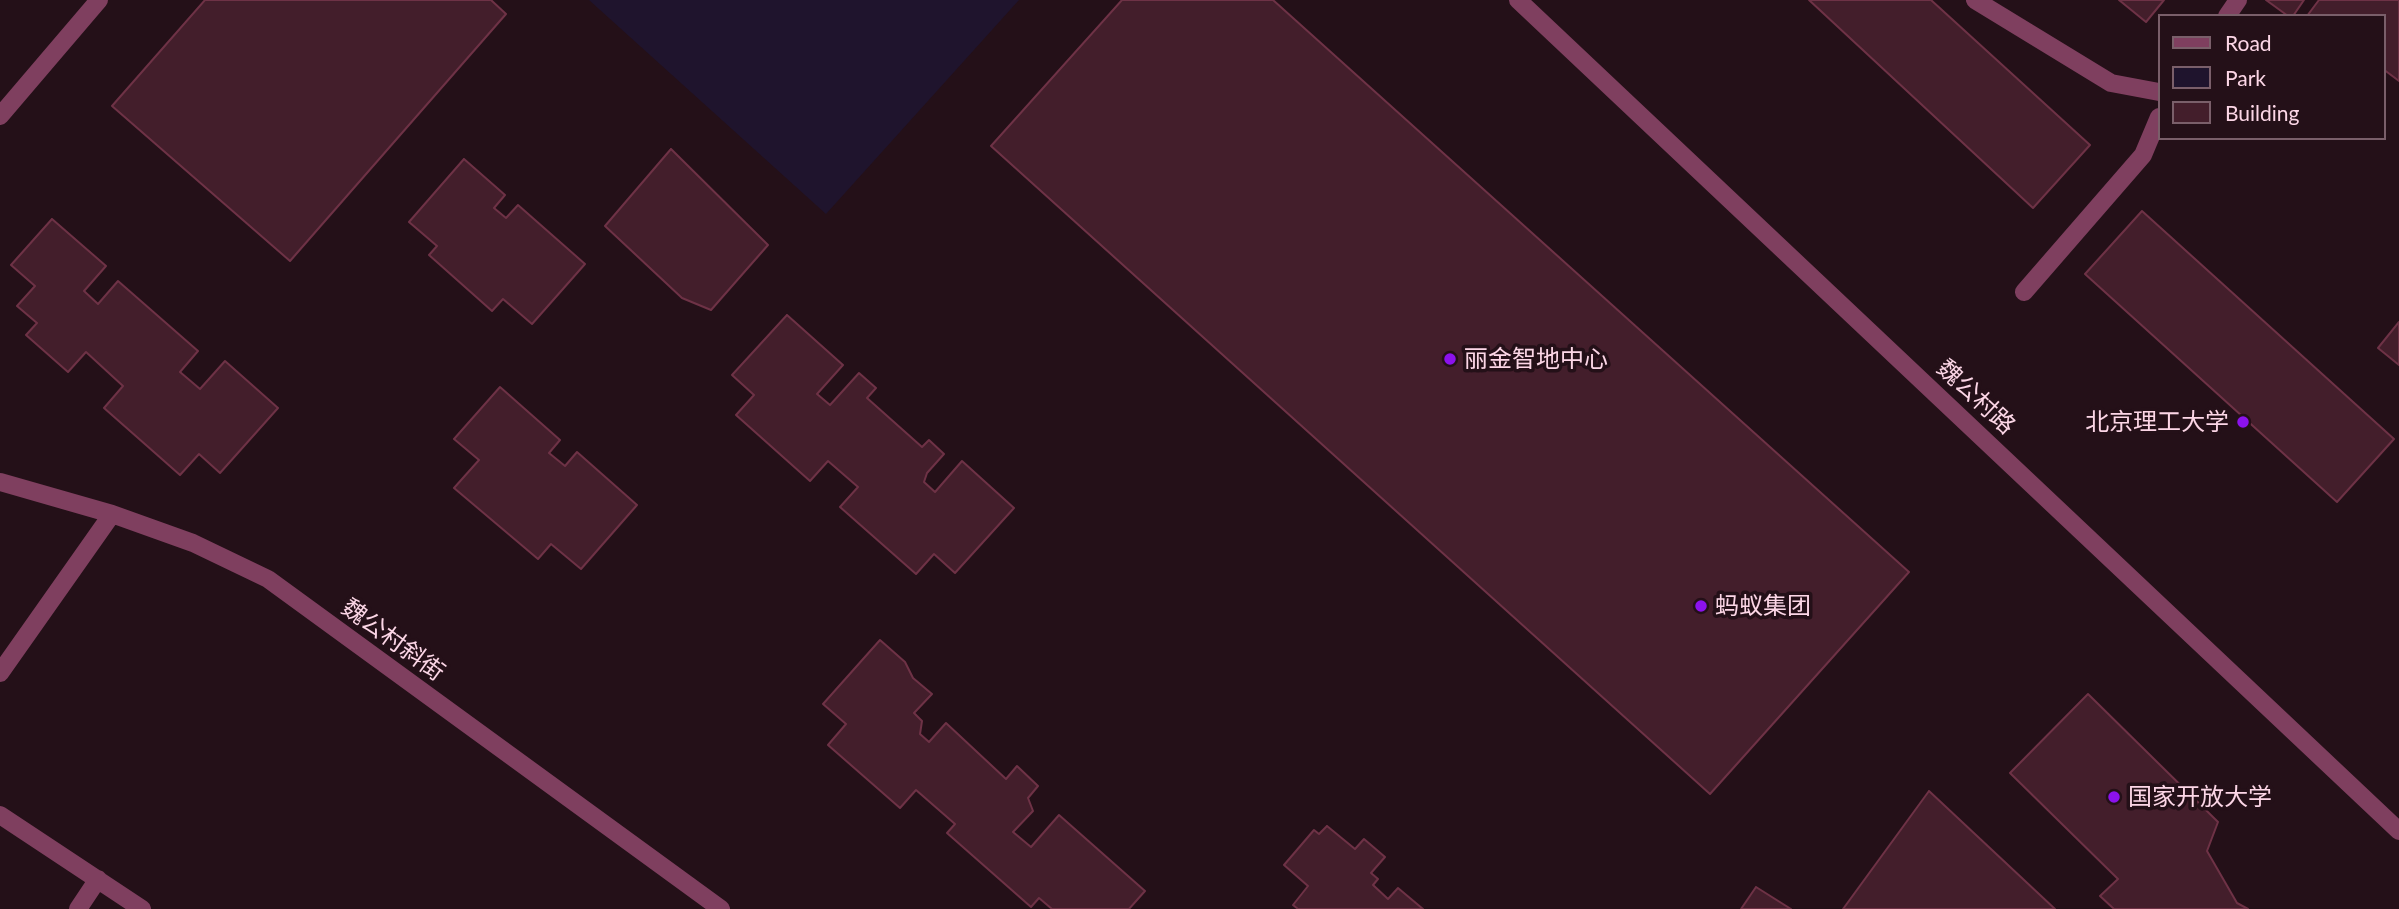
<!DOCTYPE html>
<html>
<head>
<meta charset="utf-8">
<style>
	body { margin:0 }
	#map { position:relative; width:2399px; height:909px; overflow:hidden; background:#241018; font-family:Lato,sans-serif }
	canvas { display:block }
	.legend { position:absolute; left:2158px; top:14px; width:228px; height:126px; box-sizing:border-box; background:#241018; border:2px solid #7a5f6a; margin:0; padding:9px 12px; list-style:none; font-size:21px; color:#fcd6e6 }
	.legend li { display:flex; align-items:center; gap:14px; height:35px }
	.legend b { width:35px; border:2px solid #7a5f6a }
</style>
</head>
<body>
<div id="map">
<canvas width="2399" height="909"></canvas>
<ul class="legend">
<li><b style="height:9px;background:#7f3f5f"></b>Road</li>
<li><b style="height:19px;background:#1f142d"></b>Park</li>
<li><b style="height:19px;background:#431e2b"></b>Building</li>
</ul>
</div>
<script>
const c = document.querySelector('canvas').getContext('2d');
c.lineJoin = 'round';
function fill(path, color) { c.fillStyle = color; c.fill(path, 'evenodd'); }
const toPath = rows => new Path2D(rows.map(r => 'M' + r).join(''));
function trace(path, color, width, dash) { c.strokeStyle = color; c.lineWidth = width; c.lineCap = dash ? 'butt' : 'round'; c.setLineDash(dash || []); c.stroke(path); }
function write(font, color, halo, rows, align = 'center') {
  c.font = font + ' Lato,"Noto Sans SC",sans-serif'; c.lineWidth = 7; c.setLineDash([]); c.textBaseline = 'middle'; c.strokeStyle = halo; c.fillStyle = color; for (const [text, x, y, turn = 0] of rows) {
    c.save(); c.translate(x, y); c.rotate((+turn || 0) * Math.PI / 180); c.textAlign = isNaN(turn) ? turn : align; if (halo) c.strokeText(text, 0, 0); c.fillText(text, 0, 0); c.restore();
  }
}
const green = toPath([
	[589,0,1019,0,826,214]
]);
const building = toPath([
	[205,0,491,0,506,14,290,261,112,106,205,0],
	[1122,0,1273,0,1909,572,1710,794,991,146,1122,0],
	[1809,0,1931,0,2090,145,2033,208,1809,0],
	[2119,0,2164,0,2146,22,2119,0],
	[2266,0,2304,0,2293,16,2288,16,2266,0],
	[2319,0,2399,0,2399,81,2383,69,2383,16,2307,16,2319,0],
	[671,149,768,245,711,310,682,298,605,226,671,149],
	[464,159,505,195,494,208,506,218,518,205,585,264,532,324,503,299,492,311,429,255,437,246,409,222,464,159],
	[2142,211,2394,439,2337,502,2085,274,2142,211],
	[52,219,106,266,84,291,98,304,118,281,198,351,180,372,200,389,225,361,278,408,220,473,199,454,180,475,104,408,123,386,86,352,68,372,26,335,37,323,17,306,35,286,11,265,52,219],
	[787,315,843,365,817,394,830,405,859,373,876,388,867,398,922,447,929,440,944,454,927,473,924,482,935,492,962,461,1014,508,955,573,934,554,916,574,840,507,858,487,828,461,810,481,736,415,754,395,732,375,787,315],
	[2399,322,2399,365,2378,348,2399,322],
	[500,387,560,440,549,453,565,466,577,452,637,505,581,569,551,544,538,559,454,488,479,460,454,439,500,387],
	[880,640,905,662,913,678,932,694,914,713,922,721,920,734,929,742,946,723,1006,779,1017,766,1038,786,1028,798,1033,811,1013,832,1031,847,1059,815,1145,891,1129,909,1052,909,1039,898,1031,907,947,833,955,824,916,790,900,808,828,745,846,724,823,704,880,640],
	[2088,694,2218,822,2207,851,2237,903,2248,909,2114,909,2100,896,2118,879,2010,773,2088,694],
	[1929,791,2055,909,1843,909,1929,791],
	[1327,826,1355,849,1364,839,1385,857,1371,873,1378,879,1373,885,1388,899,1398,888,1423,909,1298,909,1293,905,1308,886,1284,865,1314,830,1319,834,1327,826],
	[1756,887,1791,909,1741,909,1756,887]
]);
const minor = toPath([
	[1518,0,2399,831],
	[1975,0,2111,83,2159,92],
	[2227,16,2238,0],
	[0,116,99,0],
	[2024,292,2143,155,2159,117],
	[0,482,112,514,193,543,268,579,721,909],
	[0,673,112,514],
	[0,815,142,909],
	[78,909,98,879]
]);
const markers = [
	[1450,359,7,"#8c12ed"],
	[2243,422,7,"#8c12ed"],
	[1701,606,7,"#8c12ed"],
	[2114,797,7,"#8c12ed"]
];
const poiNames = [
	["丽金智地中心",1464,359],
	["北京理工大学",2229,422,"right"],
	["蚂蚁集团",1715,606],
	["国家开放大学",2128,797]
];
const streetNames = [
	["魏公村路",1976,397,43],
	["魏公村斜街",393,640,36]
];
fill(green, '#1f142d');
fill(building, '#431e2b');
trace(building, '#6e3246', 2);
trace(minor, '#7f3f5f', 18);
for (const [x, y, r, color] of markers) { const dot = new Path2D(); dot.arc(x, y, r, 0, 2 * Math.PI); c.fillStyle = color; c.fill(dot); trace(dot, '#241018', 2.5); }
write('24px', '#fcd6e6', '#241018', poiNames, 'left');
write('24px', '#fcd6e6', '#241018', streetNames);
</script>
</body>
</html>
